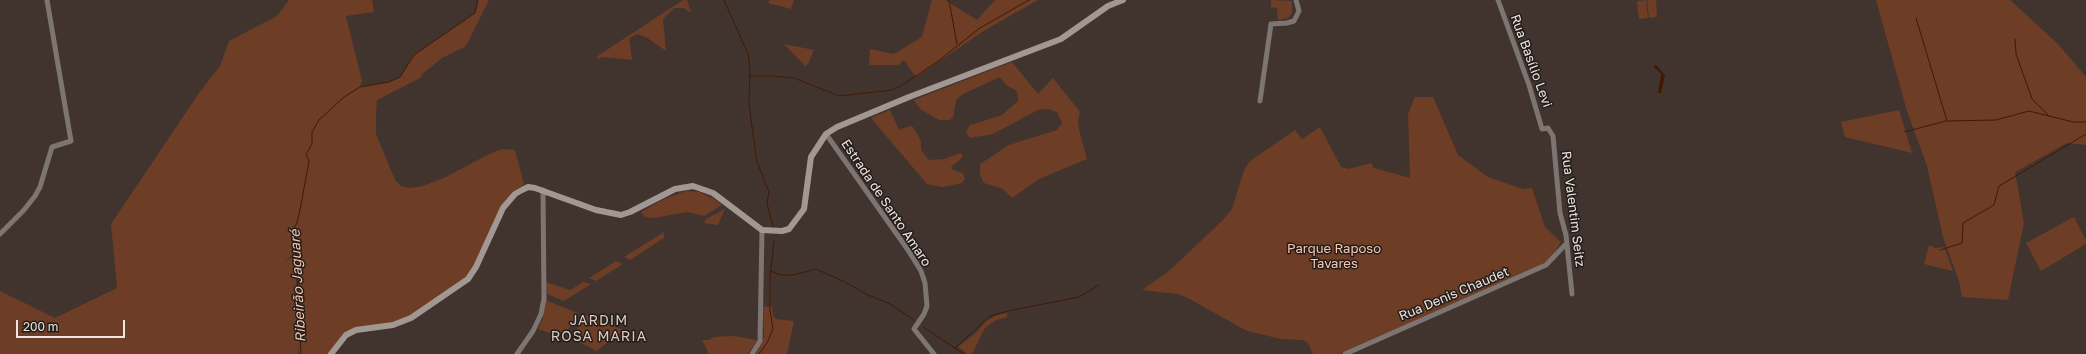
<!DOCTYPE html>
<html>
<head>
<meta charset="utf-8">
<style>
	body { margin:0 }
	#map { position:relative; width:2086px; height:354px; overflow:hidden; background:#41342e; font-family:"Golos Text",sans-serif }
	canvas { display:block }
	.scale { position:absolute; left:16px; top:320px; width:109px; height:18px; box-sizing:border-box; border:2px solid #eee5e2; border-top:0; padding-left:5px; font-size:12px; line-height:14px; white-space:nowrap; color:#eee5e2; -webkit-text-stroke:3px #231d1a; paint-order:stroke }
</style>
</head>
<body>
<div id="map">
<canvas width="2086" height="354"></canvas>
<div class="scale">200 m</div>
</div>
<script>
const c = document.querySelector('canvas').getContext('2d');
c.lineJoin = 'round';
function fill(path, color) { c.fillStyle = color; c.fill(path, 'evenodd'); }
const toPath = rows => new Path2D(rows.map(r => 'M' + r).join(''));
function trace(path, color, width, dash) { c.strokeStyle = color; c.lineWidth = width; c.lineCap = dash ? 'butt' : 'round'; c.setLineDash(dash || []); c.stroke(path); }
function write(font, color, halo, rows, align = 'center') {
  c.font = font + ' "Golos Text",sans-serif'; c.lineWidth = 3; c.setLineDash([]); c.textBaseline = 'middle'; c.strokeStyle = halo; c.fillStyle = color; for (const [text, x, y, turn = 0] of rows) {
    c.save(); c.translate(x, y); c.rotate((+turn || 0) * Math.PI / 180); c.textAlign = isNaN(turn) ? turn : align; if (halo) c.strokeText(text, 0, 0); c.fillText(text, 0, 0); c.restore();
  }
}
const green = toPath([
	[289,0,372,0,374,12,346,16,362,81,360,87,389,82,400,77,414,55,475,13,478,0,489,0,466,46,442,58,421,75,422,77,377,100,376,113,376,134,395,180,401,186,410,188,423,186,446,177,489,154,502,149,515,150,524,184,507,199,469,275,410,316,393,324,350,334,328,354,299,354,298,338,298,354,0,354,0,291,55,318,117,288,111,224,199,93,220,66,229,41,277,16],
	[296,252,298,331,295,256,285,261],
	[683,0,687,0,691,13,684,8,674,8,663,19,666,51,646,37,637,34,629,38,632,60,602,57,598,59,596,57],
	[770,0,794,0,791,9,768,3],
	[932,0,945,0,977,20,995,0,1038,0,985,30,916,77,904,60,898,65,869,65,870,49,894,54,922,37],
	[1271,0,1292,1,1292,13,1288,18,1278,20,1277,8,1271,7],
	[1646,0,1648,18,1639,19,1637,1],
	[1647,0,1656,0,1657,17,1649,18],
	[1876,0,2010,0,2058,44,2086,77,2086,145,2067,143,2015,172,2024,223,2008,300,1962,297,1959,281,1943,237,1927,166,1907,111],
	[784,44,814,50,808,64,805,66],
	[1012,62,1038,94,1053,78,1080,112,1078,121,1079,130,1087,159,1039,179,1012,198,1003,189,984,183,980,175,980,164,1009,145,1057,130,1062,123,1057,112,1048,109,1038,110,993,134,970,138,966,132,970,125,1002,115,1018,101,1017,91,1006,85,1000,77,963,94,956,100,953,118,949,120,939,120,920,109,914,100],
	[1415,97,1433,97,1458,155,1488,177,1523,189,1532,188,1545,227,1561,242,1550,259,1541,265,1339,354,1313,354,1308,343,1303,340,1281,339,1247,331,1188,298,1177,294,1142,290,1169,271,1223,220,1232,209,1244,170,1250,161,1295,130,1302,139,1320,127,1341,167,1349,169,1371,163,1374,168,1410,178,1408,114],
	[890,110,899,130,910,126,913,127,921,141,921,150,929,160,944,159,961,153,963,157,951,167,953,170,963,173,965,179,962,183,942,187,927,184,871,118],
	[1899,110,1912,153,1845,137,1841,122],
	[686,191,699,192,714,199,722,205,704,216,688,212,653,218,645,217,641,212,664,199],
	[725,209,718,225,704,223,706,219],
	[2074,217,2086,240,2086,244,2041,271,2026,243],
	[664,232,664,238,630,260,624,257],
	[1929,245,1935,248,1944,247,1953,271,1924,264],
	[616,261,623,264,596,281,589,278],
	[546,282,570,290,584,282,591,284,564,301,547,294],
	[545,300,578,313,564,337,538,329,543,318],
	[772,306,773,316,776,319,794,321,787,354,756,354,764,337,763,307],
	[1007,313,1007,317,996,320,985,328,972,354,968,354,958,347,976,333,986,321,998,315],
	[585,315,623,330,623,331,596,351,572,338],
	[734,336,757,340,756,342,748,354,709,354,702,340,709,340,714,337]
]);
const water = toPath([
	[1656,65,1665,75,1661,93,1658,93,1661,74,1653,66]
]);
const stream = toPath([
	[724,0,748,54,750,69,749,102,752,127,757,162,769,192,767,203,773,227],
	[949,0,957,44],
	[1916,18,1947,121,1996,120,2029,111,2073,122,2086,122],
	[2015,39,2016,54,2032,99,2049,116],
	[750,76,774,76,794,78,839,96,892,90,899,87,937,62,980,28,1029,0],
	[1904,132,1946,121],
	[1940,250,1962,243,1963,223,1994,205,1999,186,2086,134],
	[770,271,781,275,793,275,816,269,845,282,868,295,890,304,915,321],
	[923,327,964,354],
	[955,348,990,316,1008,311,1079,297,1099,285],
	[301,354,296,251,294,244,293,229,297,223,300,210,309,161,306,154,312,144,312,132,319,120,344,97,360,87,389,82,400,77,414,55,475,13,478,0],
	[759,354,767,343,773,329,770,310,770,278,774,241]
]);
const tertiary = toPath([
	[1498,0,1529,85,1542,129,1548,128,1553,136,1560,213,1566,235,1572,294],
	[1260,101,1271,24,1287,23,1294,21,1299,11,1296,0],
	[826,134,908,250,921,271,925,283,927,306,924,314,914,329,934,354],
	[0,234,24,210,35,196,40,187,52,147,71,141,47,0],
	[517,354,533,331,541,314,544,299,543,190],
	[752,354,760,341,762,230],
	[1345,354,1546,265,1565,245]
]);
const secondary = toPath([
	[331,354,346,335,356,330,393,325,411,318,468,279,476,267,503,208,515,194,522,190,528,187,535,188,596,210,621,215,630,212,675,189,693,186,713,193,762,230,782,231,789,229,804,209,811,157,826,134,837,127,909,97,1061,39,1108,6,1123,0]
]);
const streetNames = [
	["Rua Basílio Levi",1531,61,70],
	["Estrada de Santo Amaro",886,203,56],
	["Rua Valentim Seitz",1573,209,83],
	["Rua Denis Chaudet",1454,294,-23]
];
const parkNames = [
	["Parque Raposo",1334,249],
	["Tavares",1334,264]
];
const waterNames = [
	["Ribeirão Jaguaré",298,286,-93]
];
const neighbourhoodNames = [
	["JARDIM",599,321],
	["ROSA MARIA",599,337]
];
fill(green, '#6e3d25');
fill(water, '#421904');
trace(stream, '#421904', 1);
trace(tertiary, '#7c7572', 5);
trace(secondary, '#a29893', 6);
write('13px', '#eee5e2', '#231d1a', streetNames);
write('13px', '#f5c7b3', '#231d1a', parkNames);
write('italic 14px', '#f0c3ae', '#231d1a', waterNames);
c.letterSpacing = '1px';
write('14px', '#dacac3', '#231d1a', neighbourhoodNames);
c.letterSpacing = '0px';
</script>
</body>
</html>
